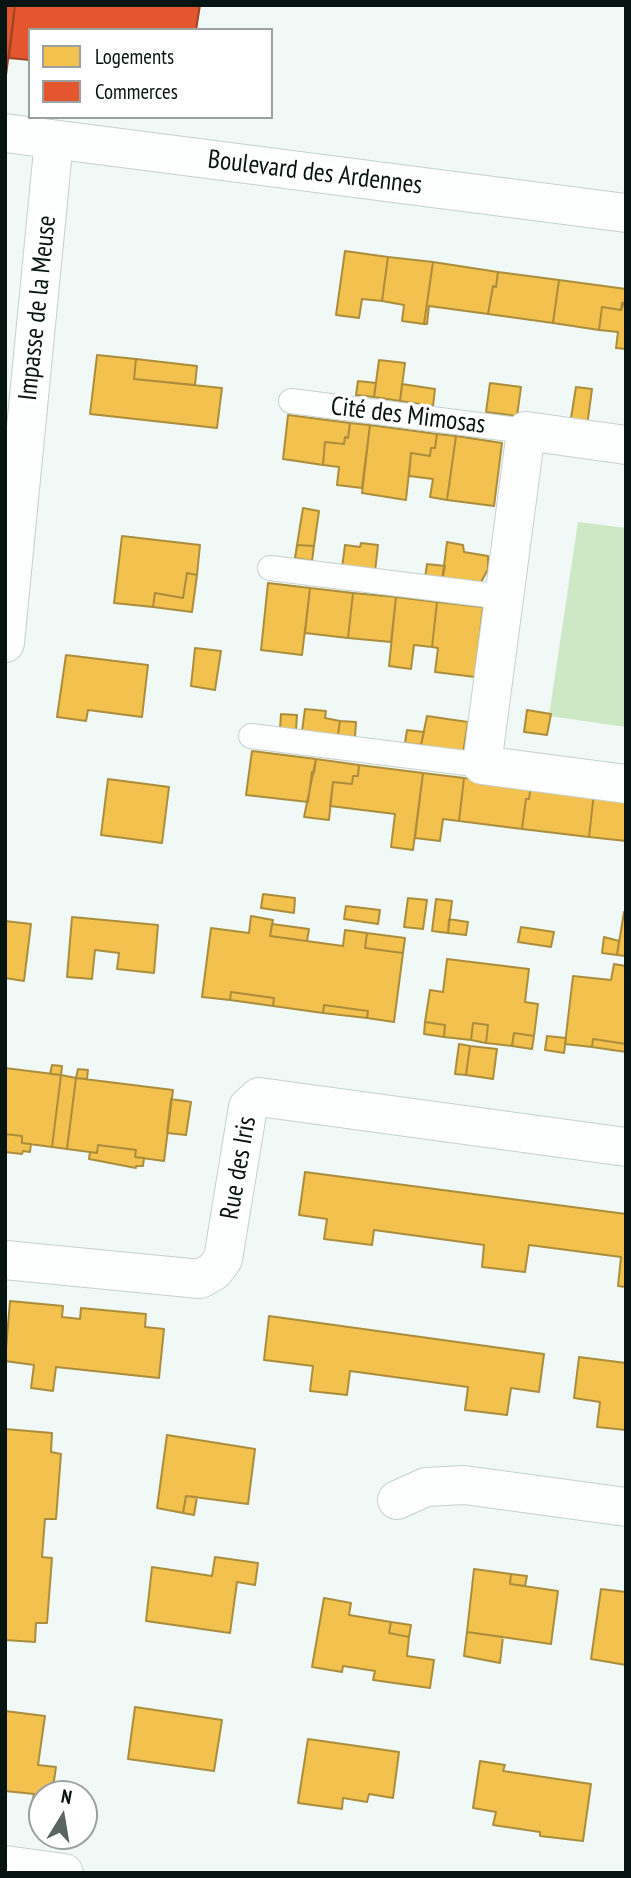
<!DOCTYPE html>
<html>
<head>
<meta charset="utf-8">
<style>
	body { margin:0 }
	#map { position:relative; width:631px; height:1878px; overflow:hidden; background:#f0f9f6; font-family:"PT Sans Narrow",sans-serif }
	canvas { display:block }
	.frame { position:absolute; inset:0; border:7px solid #061511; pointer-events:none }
	.legend { position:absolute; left:28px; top:28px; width:245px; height:91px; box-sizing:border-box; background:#fff; border:2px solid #9ba1a0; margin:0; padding:9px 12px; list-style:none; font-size:21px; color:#061511 }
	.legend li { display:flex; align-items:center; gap:14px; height:35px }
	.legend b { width:35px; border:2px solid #9ba1a0 }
	.north { position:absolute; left:28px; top:1780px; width:70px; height:70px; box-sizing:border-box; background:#fff; border:2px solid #9ba1a0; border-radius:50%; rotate:11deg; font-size:19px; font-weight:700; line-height:28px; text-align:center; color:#061511 }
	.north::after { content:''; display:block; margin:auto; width:24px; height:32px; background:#586561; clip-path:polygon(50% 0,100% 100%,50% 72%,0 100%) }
</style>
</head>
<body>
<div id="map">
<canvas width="631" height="1878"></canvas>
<div class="frame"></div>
<ul class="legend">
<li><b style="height:19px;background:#f2c14e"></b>Logements</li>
<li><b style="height:19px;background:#e4572e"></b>Commerces</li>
</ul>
<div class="north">N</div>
</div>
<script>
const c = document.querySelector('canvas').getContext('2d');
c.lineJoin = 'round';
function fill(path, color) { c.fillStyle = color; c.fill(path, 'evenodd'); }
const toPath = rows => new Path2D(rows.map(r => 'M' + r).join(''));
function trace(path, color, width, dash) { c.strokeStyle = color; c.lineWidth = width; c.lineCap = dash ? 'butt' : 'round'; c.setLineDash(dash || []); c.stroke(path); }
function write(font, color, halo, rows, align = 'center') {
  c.font = font + ' "PT Sans Narrow",sans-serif'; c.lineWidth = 7; c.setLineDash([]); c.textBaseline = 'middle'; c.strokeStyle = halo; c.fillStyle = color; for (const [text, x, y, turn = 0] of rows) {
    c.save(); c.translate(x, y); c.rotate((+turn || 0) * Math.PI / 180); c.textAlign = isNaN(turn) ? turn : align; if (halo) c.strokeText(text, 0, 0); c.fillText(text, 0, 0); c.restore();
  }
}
const green = toPath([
	[578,522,626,528,626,727,549,716]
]);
const homes = toPath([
	[345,251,388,257,382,301,362,299,359,318,336,315,345,251],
	[388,257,433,262,424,324,402,321,404,305,382,301,388,257],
	[433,262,498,272,496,287,493,286,488,314,429,306,427,324,424,324,433,262],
	[498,272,559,280,553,323,488,314,493,286,496,287,498,272],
	[559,280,626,289,625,303,622,303,621,310,602,307,599,330,553,323,559,280],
	[626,298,626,349,616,348,618,332,599,330,602,307,621,310,626,298],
	[97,355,136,359,134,379,222,388,217,428,90,414,97,355],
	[136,359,197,366,195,385,134,379,136,359],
	[379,360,405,363,400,401,374,397,379,360],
	[358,381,376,383,374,397,356,395,358,381],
	[490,383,521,387,517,416,486,412,490,383],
	[402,384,435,389,433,406,400,401,402,384],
	[576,387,592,389,587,426,570,424,576,387],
	[288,415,350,423,348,438,345,437,344,444,325,442,323,465,283,459,288,415],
	[350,423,370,425,362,488,337,485,339,467,323,465,325,442,344,444,345,437,348,438,350,423],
	[370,425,437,434,435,448,431,448,430,456,411,453,406,500,362,493,370,425],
	[437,434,456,436,447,500,430,497,433,479,409,476,411,453,430,456,431,448,435,448,437,434],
	[456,436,502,443,494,506,447,500,456,436],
	[303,508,319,511,314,546,297,545,303,508],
	[122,536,200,545,197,575,187,573,183,598,155,593,153,607,114,603,122,536],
	[447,542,463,545,464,552,488,556,488,569,479,586,442,581,447,542],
	[361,543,378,545,375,572,342,568,345,545,360,547,361,543],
	[297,545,314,546,312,561,295,558,297,545],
	[427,564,445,566,442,581,425,578,427,564],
	[187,573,197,575,192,612,153,607,155,593,183,598,187,573],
	[268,583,310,588,302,655,261,650,268,583],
	[310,588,353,593,348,638,305,633,310,588],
	[353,593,396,597,391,642,348,638,353,593],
	[396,597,437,602,432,647,414,645,411,669,389,666,396,597],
	[437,602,483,607,475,677,435,672,438,648,432,647,437,602],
	[195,648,221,651,215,690,191,686,195,648],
	[66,655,148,665,142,717,88,710,86,721,57,717,66,655],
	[305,709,326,711,325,718,340,721,338,735,302,731,305,709],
	[527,710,551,714,547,735,524,732,527,710],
	[281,714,297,715,296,730,280,728,281,714],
	[427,716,468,722,463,753,421,745,427,716],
	[340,721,356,722,355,737,338,735,340,721],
	[407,730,424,732,421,745,405,743,407,730],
	[252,751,316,759,314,773,312,772,308,802,246,795,252,751],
	[316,759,359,765,358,776,353,776,352,784,333,782,329,820,304,817,316,759],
	[359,765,423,773,413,850,391,847,395,814,330,806,333,782,352,784,353,776,358,776,359,765],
	[423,773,464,778,459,821,443,819,440,841,415,838,423,773],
	[464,778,531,785,529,799,526,799,522,829,459,821,464,778],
	[108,779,169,787,162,843,101,835,108,779],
	[531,785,594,793,589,837,522,829,526,799,529,799,531,785],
	[594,793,626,797,626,841,589,837,594,793],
	[263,894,295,898,294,913,261,908,263,894],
	[408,898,427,900,423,929,404,927,408,898],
	[436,899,452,901,448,933,432,931,436,899],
	[346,906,380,910,378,924,344,919,346,906],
	[624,912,626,912,626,956,617,955,624,912],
	[251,916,273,920,270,936,343,946,345,930,367,933,365,948,403,953,394,1022,367,1018,368,1011,324,1005,323,1013,273,1006,274,998,231,992,230,1000,202,997,211,928,249,933,251,916],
	[72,917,158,925,154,973,117,969,119,953,95,950,92,979,67,977,72,917],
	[449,919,468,922,466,935,448,933,449,919],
	[5,921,31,924,24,981,5,978,5,921],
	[272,924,309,929,307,941,270,936,272,924],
	[521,927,554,932,551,947,518,942,521,927],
	[367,933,405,938,403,953,365,948,367,933],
	[604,937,619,941,617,955,602,953,604,937],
	[447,959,529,969,525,1002,538,1004,534,1036,514,1033,512,1046,486,1043,488,1025,473,1023,471,1040,444,1037,445,1025,425,1022,430,990,443,992,447,959],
	[614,964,626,966,626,1044,593,1039,592,1047,565,1044,573,976,611,980,614,964],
	[231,992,274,998,273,1006,230,1000,231,992],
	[324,1005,368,1011,367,1018,323,1013,324,1005],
	[425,1022,445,1025,444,1037,424,1034,425,1022],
	[473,1023,488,1025,486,1043,471,1040,473,1023],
	[514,1033,534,1036,532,1049,512,1046,514,1033],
	[547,1036,566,1038,564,1053,545,1050,547,1036],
	[593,1039,626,1044,626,1052,592,1047,593,1039],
	[459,1044,470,1046,466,1075,455,1074,459,1044],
	[470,1046,497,1049,493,1079,466,1075,470,1046],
	[52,1065,62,1066,61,1075,50,1074,52,1065],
	[5,1068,61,1075,52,1147,22,1143,22,1136,5,1134,5,1068],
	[78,1069,88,1070,87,1079,76,1078,78,1069],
	[61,1075,76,1078,67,1149,52,1147,61,1075],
	[76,1078,173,1090,164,1161,135,1157,136,1150,98,1145,97,1153,67,1149,76,1078],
	[171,1099,191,1102,186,1135,167,1133,171,1099],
	[5,1134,22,1136,22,1143,31,1144,30,1152,23,1151,22,1154,5,1152,5,1134],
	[98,1145,136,1150,135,1157,144,1158,143,1166,136,1166,136,1168,89,1159,90,1152,97,1153,98,1145],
	[305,1172,626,1214,626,1287,618,1286,621,1257,529,1245,525,1272,482,1267,484,1245,374,1230,372,1245,324,1239,327,1219,299,1215,305,1172],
	[10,1301,63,1306,62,1317,80,1319,81,1308,146,1314,145,1327,164,1329,159,1378,56,1367,53,1391,31,1388,34,1365,5,1361,10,1301],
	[269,1316,544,1354,539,1392,511,1388,507,1415,465,1410,468,1387,350,1371,347,1395,310,1391,313,1366,264,1360,269,1316],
	[579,1357,626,1363,626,1430,597,1427,600,1402,574,1398,579,1357],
	[5,1429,52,1433,51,1452,61,1454,56,1519,45,1519,42,1557,52,1558,47,1623,36,1623,35,1642,5,1640,5,1429],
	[167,1435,255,1449,248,1504,186,1496,183,1513,157,1508,167,1435],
	[186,1496,197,1497,194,1515,183,1513,186,1496],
	[215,1557,258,1563,255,1585,237,1582,230,1633,146,1621,152,1567,212,1576,215,1557],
	[474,1569,511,1574,510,1584,558,1591,551,1644,467,1632,474,1569],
	[511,1574,527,1576,525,1586,510,1584,511,1574],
	[601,1589,626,1592,626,1665,591,1659,601,1589],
	[324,1598,351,1603,349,1615,391,1622,389,1633,409,1637,407,1656,434,1660,430,1688,373,1680,375,1671,343,1666,342,1672,312,1667,324,1598],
	[391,1622,411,1625,409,1637,389,1633,391,1622],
	[467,1632,503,1637,500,1663,464,1656,467,1632],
	[135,1707,222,1720,214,1771,128,1759,135,1707],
	[5,1711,45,1716,38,1765,56,1767,52,1794,42,1794,42,1805,32,1803,34,1794,5,1791,5,1711],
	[308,1739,399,1752,393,1798,369,1794,367,1802,343,1798,342,1809,298,1803,308,1739],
	[480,1761,505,1765,503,1771,591,1784,583,1841,540,1836,540,1832,493,1825,496,1812,473,1808,480,1761]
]);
const shops = toPath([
	[5,5,15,5,5,83,5,5],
	[15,5,200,5,196,30,30,30,30,60,9,58,15,5]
]);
const service = toPath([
	[291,401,526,431],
	[270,568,504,597],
	[251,736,482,765]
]);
const minor = toPath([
	[626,445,526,431,482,765,626,784],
	[5,643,54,140],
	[5,1260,200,1279,214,1271,223,1259,248,1107,259,1097,626,1147],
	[397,1500,426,1487,464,1485,626,1507],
	[5,1865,64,1873]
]);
const secondary = toPath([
	[5,133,626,213]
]);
const streetNames = [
	["Boulevard des Ardennes",315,173,7],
	["Impasse de la Meuse",38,308,-84],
	["Cité des Mimosas",408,416,7],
	["Rue des Iris",239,1168,-80]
];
fill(green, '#cce8c4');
fill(homes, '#f2c14e');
trace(homes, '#ab8d3c', 2);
fill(shops, '#e4572e');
trace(shops, '#a14325', 2);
trace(service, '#c5d1cd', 26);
trace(minor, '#c5d1cd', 40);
trace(secondary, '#c5d1cd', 40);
trace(service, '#fdfefe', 24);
trace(minor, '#fdfefe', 38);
trace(secondary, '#fdfefe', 38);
write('26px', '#061511', '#fff', streetNames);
</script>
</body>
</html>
